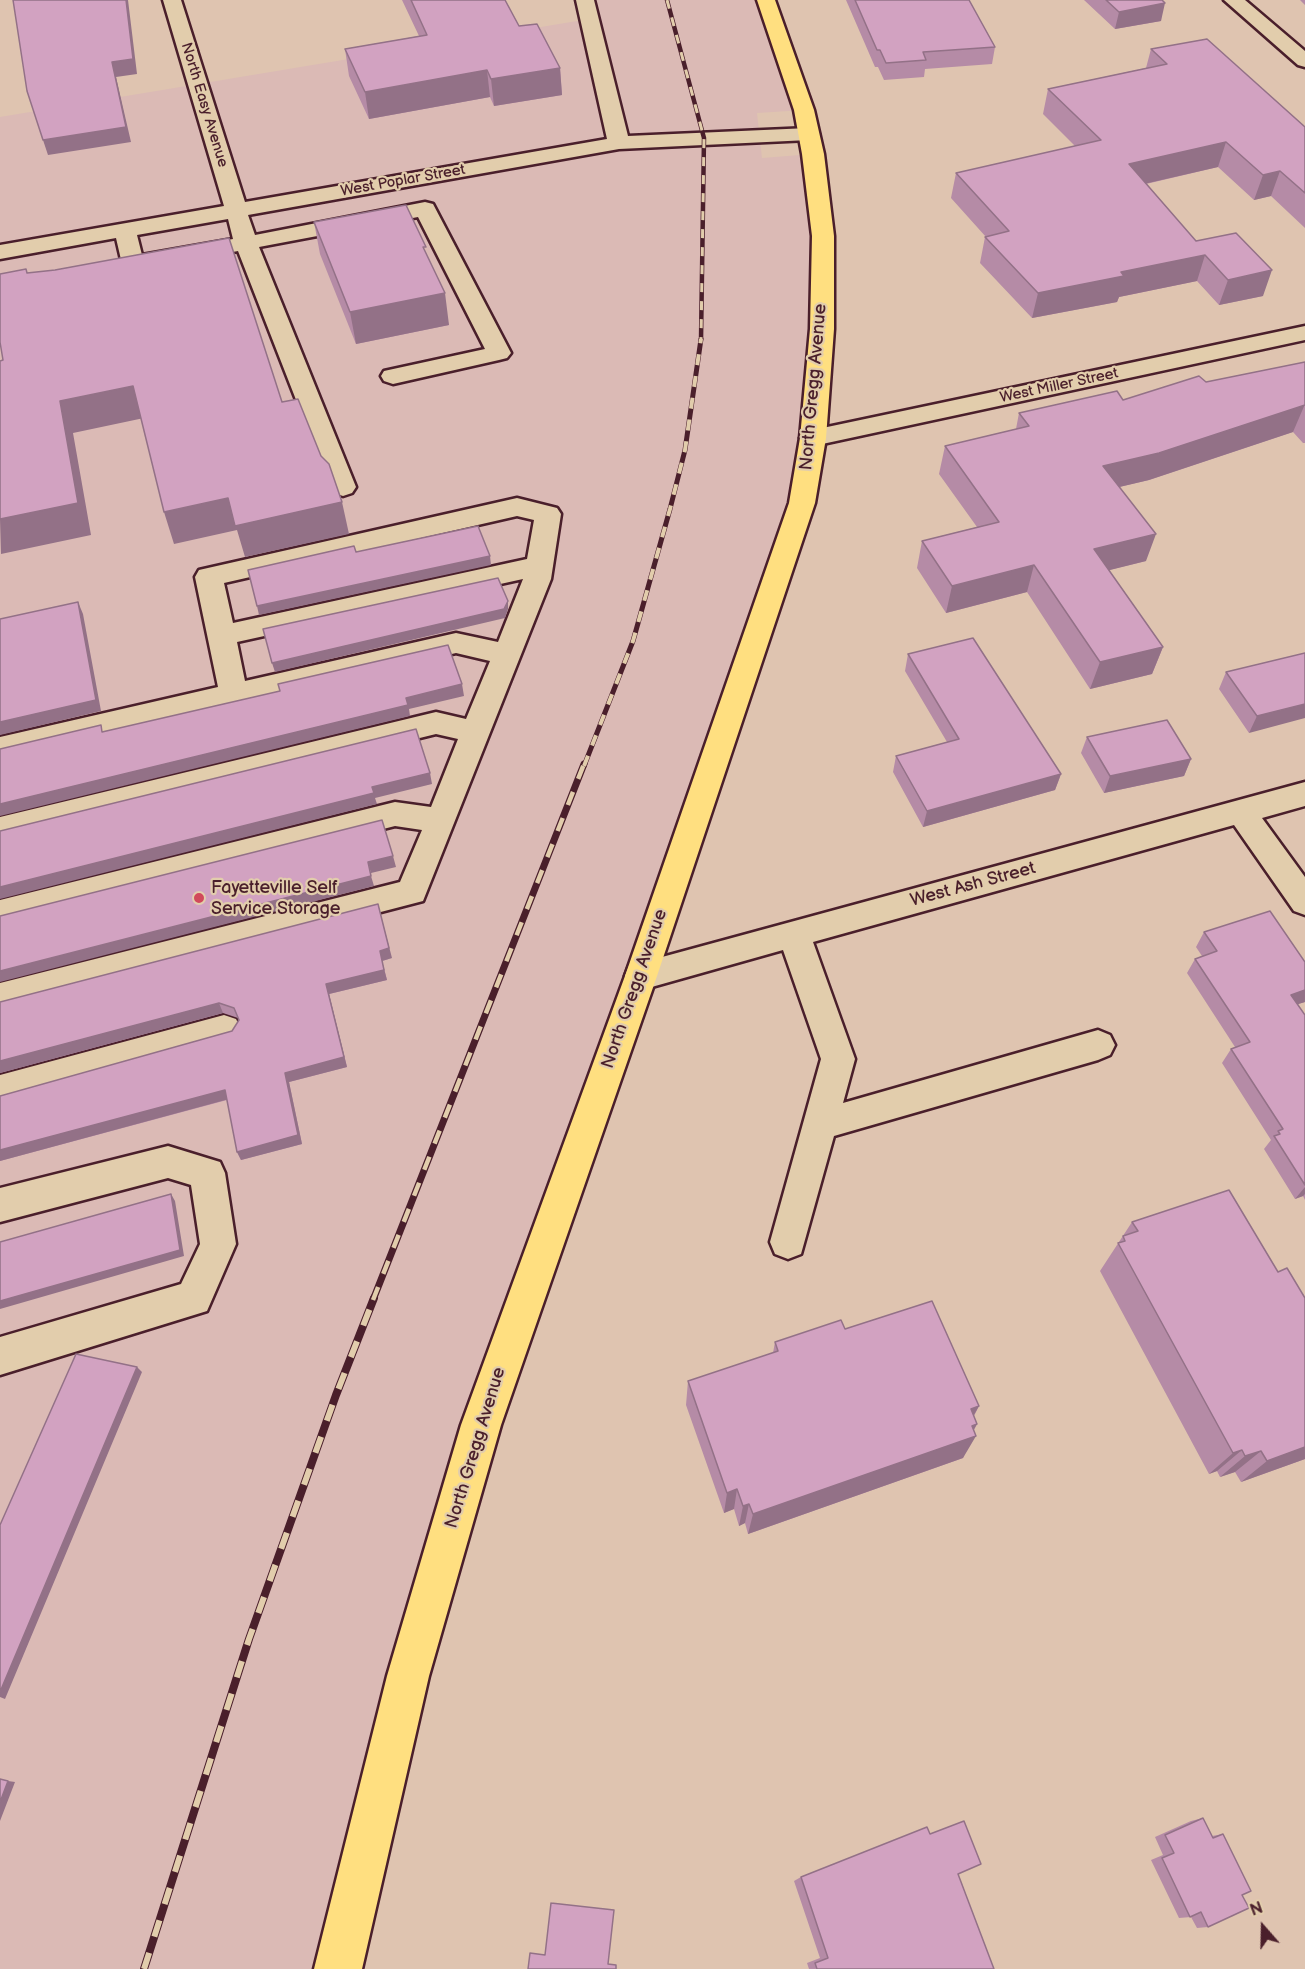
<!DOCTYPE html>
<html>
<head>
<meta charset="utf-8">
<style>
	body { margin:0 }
	#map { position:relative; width:1305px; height:1969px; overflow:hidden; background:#dfc4b0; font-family:"Balsamiq Sans",sans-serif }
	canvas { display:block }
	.north { position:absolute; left:1233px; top:1897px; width:60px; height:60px; -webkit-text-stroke:4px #e2cdac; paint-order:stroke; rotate:340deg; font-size:16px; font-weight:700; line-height:24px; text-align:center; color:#4a1f2b }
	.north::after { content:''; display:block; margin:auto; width:21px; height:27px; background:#4a1f2b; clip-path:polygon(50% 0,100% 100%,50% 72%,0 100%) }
</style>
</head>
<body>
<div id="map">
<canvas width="1305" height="1969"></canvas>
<div class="north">N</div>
</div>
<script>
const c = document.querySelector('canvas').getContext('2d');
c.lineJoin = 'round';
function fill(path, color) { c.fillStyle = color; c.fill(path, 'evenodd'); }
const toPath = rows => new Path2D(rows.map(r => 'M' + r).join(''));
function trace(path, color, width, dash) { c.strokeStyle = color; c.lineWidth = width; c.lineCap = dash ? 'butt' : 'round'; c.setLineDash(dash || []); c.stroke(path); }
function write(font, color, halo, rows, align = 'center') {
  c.font = font + ' "Balsamiq Sans",sans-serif'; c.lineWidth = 4.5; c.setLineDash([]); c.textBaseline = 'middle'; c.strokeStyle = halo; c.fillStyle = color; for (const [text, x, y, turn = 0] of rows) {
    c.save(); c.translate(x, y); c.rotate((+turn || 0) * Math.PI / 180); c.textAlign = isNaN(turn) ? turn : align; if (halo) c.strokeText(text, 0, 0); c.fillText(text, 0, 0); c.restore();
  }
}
const built = toPath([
	[585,0,766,0,804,110,757,113,762,158,813,154,813,438,481,1425,338,1969,0,1969,0,117,589,19]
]);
const minor = toPath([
	[163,0,181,0,245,202,607,139,576,0,594,0,628,136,809,128,816,130,819,134,816,138,809,140,619,149,248,215,255,235,425,202,433,204,511,353,507,358,499,360,393,384,384,381,381,376,384,371,485,349,418,217,259,247,356,487,352,493,343,496,334,493,330,487,238,251,133,271,125,269,122,264,116,238,0,259,0,245,224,206,163,0],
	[228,219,233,239,142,255,137,235,228,219],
	[1224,0,1245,0,1305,51,1305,67,1298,65,1224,0],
	[1305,326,1305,340,813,446,804,444,800,438,804,432,813,430,1305,326],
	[517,498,557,508,561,514,551,579,423,901,0,1011,0,983,400,882,422,830,395,826,0,926,0,900,395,802,431,807,458,739,436,734,0,841,0,817,436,712,466,719,490,661,456,653,0,759,0,737,218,687,195,577,199,570,517,498],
	[517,516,534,520,527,559,233,623,224,583,517,516],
	[523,579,498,642,456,633,245,681,237,642,523,579],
	[1305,782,1305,806,1262,818,1305,877,1305,915,1294,911,1234,825,813,942,855,1059,843,1103,1098,1030,1110,1035,1115,1045,1110,1055,1098,1060,834,1136,801,1254,788,1259,775,1254,770,1242,821,1059,783,950,641,990,629,986,625,976,629,966,1305,782],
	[224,1015,236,1019,241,1029,236,1039,0,1105,0,1075,224,1015],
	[168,1146,220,1162,225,1173,236,1244,207,1311,0,1375,0,1337,181,1284,200,1244,191,1185,168,1178,0,1222,0,1188,168,1146]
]);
const major = toPath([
	[757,0,775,0,814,110,824,154,834,236,834,329,826,438,815,503,657,976,501,1425,429,1676,362,1969,314,1969,387,1676,461,1425,625,976,789,503,800,438,810,329,812,236,802,154,794,110,757,0]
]);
const railFar3 = toPath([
	[667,0,704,138,701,340]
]);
const railFar2 = toPath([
	[584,766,633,641,670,509,685,450,701,339]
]);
const railFar1 = toPath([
	[373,1300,584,764]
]);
const rail = toPath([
	[144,1969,249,1639,336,1395,374,1298]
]);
const wall = toPath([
	[402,0,505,0,519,26,560,68,562,95,494,106,490,97,369,119,349,76,345,49,419,36],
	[846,0,969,0,995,47,992,64,925,69,924,77,884,80,878,67,875,67],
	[1084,0,1162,0,1161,21,1115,29],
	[1300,0,1305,0,1305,5],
	[1151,49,1305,127,1305,228,1271,196,1254,200,1218,167,1146,184,1196,241,1263,296,1219,305,1197,281,1119,297,1117,302,1032,318,980,263,985,237,986,237,951,198,956,173,1075,146,1043,114,1048,89,1146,68],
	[314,222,427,256,449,325,356,344,320,254],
	[1305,362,1305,443,1303,443,1293,432,1149,480,1119,487,1146,561,1109,570,1163,647,1152,674,1090,689,1027,592,946,613,917,568,922,541,977,527,939,474,945,446,1016,429,1019,413,1123,400,1206,382],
	[1305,653,1249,733,1219,689,1226,672],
	[908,654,1061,774,1055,790,923,827,893,772,896,756,947,742,905,671],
	[1087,737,1191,759,1184,776,1104,793,1081,753],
	[1204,932,1305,962,1305,1002,1298,1004,1305,1015,1305,1200,1303,1196,1295,1199,1264,1149,1271,1140,1222,1063,1231,1049,1235,1047,1187,973,1195,959,1202,956,1196,947],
	[392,958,382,961,387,980,329,994,347,1067,289,1082,302,1144,241,1160,237,1152,227,1100,0,1161,0,1096,232,1031,239,1020,238,1018,223,1013,0,1073,0,1002],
	[1132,1222,1278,1272,1305,1298,1305,1459,1241,1482,1235,1472,1220,1477,1217,1471,1209,1474,1100,1271],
	[845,1329,979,1406,974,1416,977,1424,974,1430,963,1458,748,1534,745,1523,739,1526,734,1509,724,1513,686,1405,688,1381,773,1353,775,1342],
	[1203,1818,1212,1836,1223,1834,1242,1895,1208,1927,1197,1928,1191,1917,1179,1918,1151,1860,1163,1855,1155,1837,1191,1821],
	[930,1834,958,1874,994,1969,809,1969,807,1963,820,1958,794,1881,801,1877]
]);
const shadedWall = toPath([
	[126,0,128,0,137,74,116,77,131,142,48,155,43,140],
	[1165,3,1161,21,1115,29,1119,12],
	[560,68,562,95,494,106,491,79],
	[487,70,490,97,369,119,365,92],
	[1226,142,1218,167,1122,189,1129,164],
	[1280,171,1271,196,1254,200,1263,175],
	[1205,255,1197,281,1119,297,1117,302,1032,318,1038,293,1121,272],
	[1272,270,1263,296,1219,305,1228,280],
	[445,293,449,325,356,344,350,312],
	[133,386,144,418,73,433,91,535,1,554,0,519,60,401],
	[1305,404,1293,432,1149,480,1094,493,1103,466],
	[228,498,342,502,349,534,245,557,237,530,174,544,164,512],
	[1156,534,1146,561,1086,576,1094,549],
	[490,556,491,565,259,615,257,606],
	[1034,565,1027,592,946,613,952,586],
	[508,601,508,609,505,618,275,672,272,663],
	[78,602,83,614,101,711,0,735,0,722],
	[1163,647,1152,674,1090,689,1100,662],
	[462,684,464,696,409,709,410,716,0,816,0,804,406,698],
	[1305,704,1305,718,1249,733,1257,716],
	[1191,759,1184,776,1104,793,1110,776],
	[430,773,432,784,375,798,377,804,0,899,0,887,372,787],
	[1061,774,1055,790,923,827,927,811],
	[393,856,396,867,371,873,368,862],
	[371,876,374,886,0,982,0,971],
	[378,904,392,958,382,961,387,980,329,994,347,1067,289,1082,302,1144,241,1160,237,1152,285,1073,326,984,380,951],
	[1305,990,1305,1002,1282,1009,1291,995],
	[219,1003,223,1013,0,1073,0,1061],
	[225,1090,229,1099,0,1161,0,1150],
	[1305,1187,1305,1194,1303,1196,1295,1199],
	[171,1194,175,1201,184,1256,0,1309,0,1301],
	[137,1367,142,1372,5,1699,0,1697,0,1692],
	[979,1406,966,1429,971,1409],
	[977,1424,969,1438,976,1436,963,1458,748,1534,753,1514],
	[1305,1447,1305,1459,1241,1482,1267,1461],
	[1242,1450,1217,1471,1209,1474,1233,1453],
	[1261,1451,1235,1472,1220,1477,1245,1456],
	[737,1489,734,1509,724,1513,727,1493],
	[749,1504,745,1523,739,1526,743,1506],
	[8,1781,15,1782,0,1821,0,1802]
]);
const building = toPath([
	[13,0,126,0,133,59,112,62,126,127,43,140,27,91,13,0],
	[411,0,505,0,519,26,537,24,560,68,491,79,487,70,365,92,345,49,427,35,411,0],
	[855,0,969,0,995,47,923,52,926,60,886,63,880,50,877,50,855,0],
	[1106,0,1162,0,1165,3,1119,12,1106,0],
	[1207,39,1305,127,1305,193,1280,171,1263,175,1226,142,1129,164,1196,241,1236,233,1272,270,1228,280,1205,255,1121,272,1124,276,1038,293,985,237,1009,231,956,173,1101,140,1048,89,1167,64,1151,49,1207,39],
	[406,205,426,247,423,247,445,293,350,312,314,222,406,205],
	[229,238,282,402,298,399,321,456,329,464,342,502,235,526,228,498,164,512,133,386,60,401,78,503,0,519,0,361,3,360,0,342,0,274,26,269,27,273,55,270,229,238],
	[1305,362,1305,405,1159,453,1103,466,1156,534,1094,549,1163,647,1100,662,1034,565,952,586,922,541,999,522,945,446,1029,426,1019,413,1117,391,1123,400,1199,376,1206,382,1305,362],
	[478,526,490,556,257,606,248,570,354,546,356,552,478,526],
	[498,578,508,601,504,609,272,663,263,629,498,578],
	[78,602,96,700,0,722,0,619,78,602],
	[973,638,1061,774,927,811,896,756,959,739,908,654,973,638],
	[448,645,462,684,406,698,408,705,0,804,0,749,101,725,102,732,280,691,278,684,448,645],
	[1305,653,1305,704,1257,716,1226,672,1305,653],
	[1167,720,1191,759,1110,776,1087,737,1167,720],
	[416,729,430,773,372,787,374,793,0,887,0,831,416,729],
	[382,820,393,856,368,862,371,876,0,971,0,916,382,820],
	[378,904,389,948,380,951,384,970,326,984,344,1057,285,1073,298,1135,237,1152,225,1090,0,1150,0,1096,232,1031,239,1020,234,1008,219,1003,0,1061,0,1002,378,904],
	[1270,911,1305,962,1305,990,1291,995,1305,1015,1305,1185,1274,1136,1280,1134,1278,1131,1283,1129,1231,1049,1250,1042,1195,959,1217,951,1204,932,1270,911],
	[1229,1190,1278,1272,1287,1268,1305,1298,1305,1447,1267,1461,1261,1451,1245,1456,1242,1450,1233,1453,1118,1243,1125,1241,1123,1236,1138,1231,1132,1222,1229,1190],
	[171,1194,180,1250,0,1301,0,1242,171,1194],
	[932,1301,979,1406,971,1409,977,1424,972,1426,976,1436,753,1514,749,1504,743,1506,737,1489,727,1493,688,1381,778,1351,775,1342,841,1320,845,1329,932,1301],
	[76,1354,137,1367,0,1692,0,1525,76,1354],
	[0,1779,8,1781,0,1802,0,1779],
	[1203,1818,1213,1838,1223,1834,1251,1891,1242,1895,1249,1908,1208,1927,1201,1912,1190,1917,1162,1858,1174,1853,1165,1835,1203,1818],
	[964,1821,981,1864,958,1874,994,1969,817,1969,815,1963,828,1958,801,1877,927,1827,930,1834,964,1821],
	[551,1903,614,1910,608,1964,616,1965,616,1969,528,1969,530,1953,545,1955,551,1903]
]);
const markers = [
	[199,898,6,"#d1495b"]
];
const farStreetnames = [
	["North Easy Avenue",204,105,73],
	["West Poplar Street",403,181,-10],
	["West Miller Street",1059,386,-12]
];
const streetNames = [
	["North Gregg Avenue",814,387,-85],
	["West Ash Street",973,885,-15],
	["North Gregg Avenue",635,989,-71],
	["North Gregg Avenue",476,1448,-73]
];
const poiNames = [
	["Fayetteville Self",211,888],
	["Service Storage",211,909]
];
fill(built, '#dbbab5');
trace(minor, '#4a1f2b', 5);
trace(major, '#4a1f2b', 5);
fill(minor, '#e2cdac');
fill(major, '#ffdf80');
trace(railFar3, '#4a1f2b', 4.5);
trace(railFar2, '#4a1f2b', 5);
trace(railFar1, '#4a1f2b', 7);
trace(rail, '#4a1f2b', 8);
trace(railFar3, '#e2cdac', 3, [9]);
trace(railFar2, '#e2cdac', 4, [11]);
trace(railFar1, '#e2cdac', 4.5, [14]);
trace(rail, '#e2cdac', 6, [17]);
fill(wall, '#b58ba6');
fill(shadedWall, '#937187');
fill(building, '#d2a2c1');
trace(building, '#937187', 1.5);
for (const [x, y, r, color] of markers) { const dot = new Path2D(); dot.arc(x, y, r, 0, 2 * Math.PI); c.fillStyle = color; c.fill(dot); trace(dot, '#e2cdac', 2); }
write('15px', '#4a1f2b', '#e2cdac', farStreetnames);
write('18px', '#4a1f2b', '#e2cdac', streetNames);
write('18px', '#4a1f2b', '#e2cdac', poiNames, 'left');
</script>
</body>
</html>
